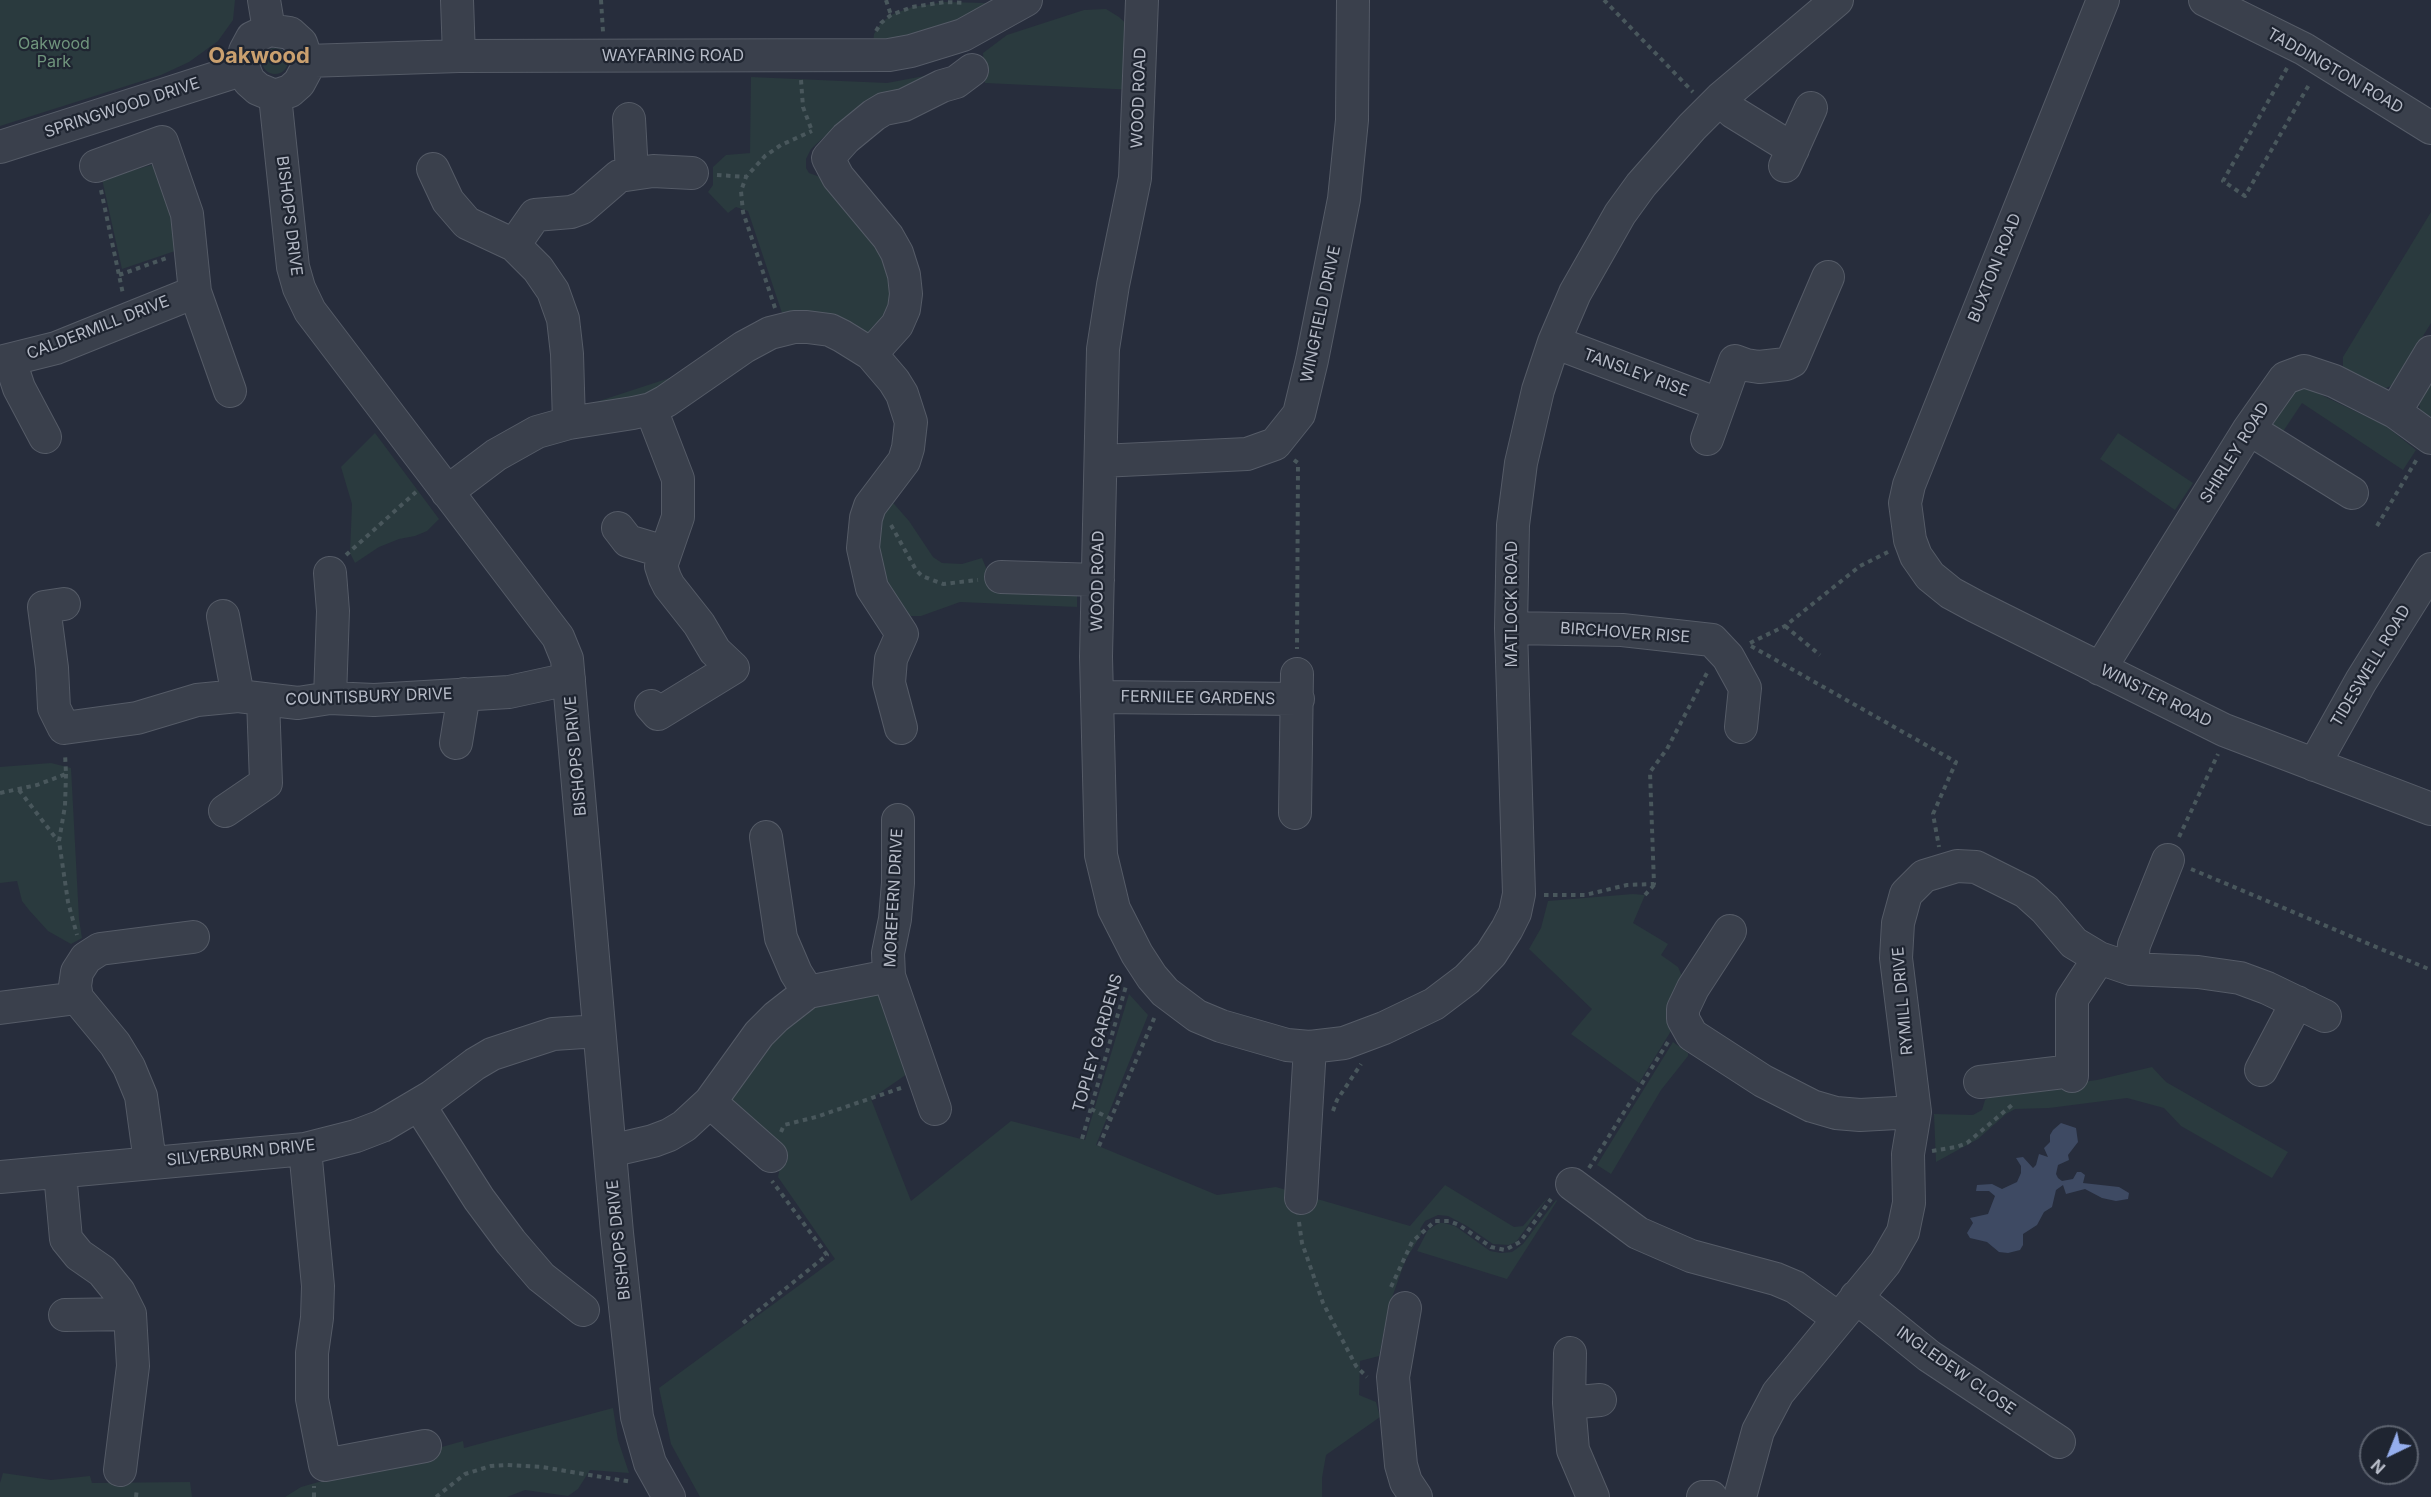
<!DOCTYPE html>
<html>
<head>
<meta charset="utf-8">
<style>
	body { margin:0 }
	#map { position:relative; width:2431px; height:1497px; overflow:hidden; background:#272d3c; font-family:Inter,sans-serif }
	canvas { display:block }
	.north { position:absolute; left:2359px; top:1425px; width:60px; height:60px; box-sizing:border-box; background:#1f2531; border:2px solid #5b616d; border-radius:50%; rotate:223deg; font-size:16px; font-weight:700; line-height:24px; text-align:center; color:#b6bbc7 }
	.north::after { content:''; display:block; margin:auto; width:21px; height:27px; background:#95aeed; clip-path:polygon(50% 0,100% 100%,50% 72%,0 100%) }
</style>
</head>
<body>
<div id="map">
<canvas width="2431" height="1497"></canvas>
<div class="north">N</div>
</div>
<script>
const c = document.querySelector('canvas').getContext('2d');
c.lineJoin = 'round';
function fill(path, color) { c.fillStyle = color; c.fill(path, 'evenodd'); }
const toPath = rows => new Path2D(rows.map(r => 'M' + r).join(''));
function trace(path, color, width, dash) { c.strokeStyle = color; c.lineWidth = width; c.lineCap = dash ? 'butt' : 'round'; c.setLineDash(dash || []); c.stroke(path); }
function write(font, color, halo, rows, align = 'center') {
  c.font = font + ' Inter,sans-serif'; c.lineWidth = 4.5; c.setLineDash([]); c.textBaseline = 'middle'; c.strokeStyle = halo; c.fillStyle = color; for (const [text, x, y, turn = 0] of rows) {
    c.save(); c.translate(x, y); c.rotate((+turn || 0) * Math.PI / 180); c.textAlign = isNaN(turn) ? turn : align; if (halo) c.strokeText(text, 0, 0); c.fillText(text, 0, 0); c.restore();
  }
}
const green = toPath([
	[0,0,235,0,233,20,218,41,189,62,161,75,0,126],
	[945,2,986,3,988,9,962,26,873,43,874,34,881,23,891,15,912,7],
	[1106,9,1119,17,1132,29,1136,90,985,83,983,53,1007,35,1084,10],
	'262 61a13 13 0 1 1 26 0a13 13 0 1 1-26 0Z',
	[935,74,837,132,824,137,811,149,806,159,806,168,809,173,823,178,876,233,897,300,872,333,783,316,748,211,736,207,728,213,708,192,713,185,713,167,726,155,750,153,751,77,887,83],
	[155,164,177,208,178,250,122,269,102,179],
	[2431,212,2431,323,2393,385,2386,388,2377,387,2343,367,2343,357],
	[691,371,667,393,587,405],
	[2431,377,2431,422,2420,410,2419,403,2420,396],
	[2307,388,2386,426,2416,450,2403,470,2302,403,2282,433,2271,427,2295,391],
	[375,433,439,519,427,531,415,536,399,539,379,547,355,563,350,553,352,504,341,467],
	[2118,433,2193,483,2175,510,2100,459],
	[888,497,909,521,933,557,942,563,962,564,982,558,995,590,1077,587,1077,607,960,602,921,616,911,616,902,612,889,599,872,550],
	[51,763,71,768,79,919,82,938,71,944,48,931,29,910,22,901,17,881,0,883,0,767],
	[1633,894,1645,895,1633,923,1668,944,1661,955,1678,967,1682,976,1668,1020,1671,1031,1639,1083,1571,1034,1592,1009,1529,949,1541,928,1548,901],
	[882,986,907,1074,871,1099,911,1201,1011,1121,1085,1140,1129,994,1148,1015,1096,1145,1217,1195,1276,1187,1410,1226,1445,1185,1514,1227,1523,1226,1549,1196,1516,1242,1509,1245,1493,1244,1467,1226,1448,1216,1438,1215,1425,1221,1420,1229,1423,1231,1405,1261,1389,1306,1379,1356,1360,1361,1359,1395,1376,1402,1380,1417,1326,1455,1322,1478,1322,1497,700,1497,671,1444,659,1388,835,1259,778,1177,783,1152,723,1099,808,1002],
	[1673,1042,1688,1053,1688,1056,1661,1090,1611,1174,1597,1165],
	[2152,1067,2166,1082,2288,1152,2272,1178,2181,1126,2164,1108,2127,1098,2049,1108,2015,1109,2006,1114,1978,1139,1936,1162,1934,1114,1973,1115,1982,1110,1985,1100,1993,1094,2097,1080],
	[1556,1200,1557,1201,1507,1279,1417,1251,1428,1230,1439,1223,1444,1223,1455,1226,1490,1251,1501,1253,1512,1252,1523,1244],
	[613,1408,618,1440,629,1473,590,1470,578,1489,568,1496,525,1490,507,1497,285,1497,301,1487,463,1441,464,1448],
	[3,1473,51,1480,90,1476,92,1483,190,1482,192,1497,0,1497,0,1483]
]);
const water = toPath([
	[2061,1123,2076,1128,2078,1142,2068,1155,2069,1160,2058,1165,2056,1174,2058,1178,2062,1181,2073,1179,2077,1172,2081,1172,2085,1175,2083,1183,2119,1187,2129,1193,2128,1199,2116,1201,2102,1198,2085,1189,2066,1194,2063,1185,2056,1190,2052,1207,2044,1212,2037,1225,2023,1234,2023,1245,2020,1250,2008,1253,1999,1252,1987,1242,1970,1238,1967,1233,1973,1223,1970,1218,1988,1214,1995,1196,1989,1191,1976,1191,1977,1185,1992,1184,2002,1189,2017,1182,2021,1173,2021,1166,2016,1158,2023,1157,2033,1168,2036,1165,2039,1154,2048,1157,2044,1148,2050,1142,2050,1135,2053,1130]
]);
const path = toPath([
	[601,0,603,32],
	[886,0,891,15],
	[1604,0,1693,92],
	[876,31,881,23,891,15,912,7,945,2,965,3],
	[2287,68,2223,181,2245,196,2310,83],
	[801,80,803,107,812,131],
	[717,175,746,177],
	[101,190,123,294],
	[119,275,167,258],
	[775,308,743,212,741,191,746,177,765,156,781,145,812,131],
	[1294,460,1298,463,1297,649],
	[891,525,916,570,922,576,943,584,978,580],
	[2377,526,2417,459],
	[346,555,416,492],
	[1785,626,1820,655],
	[1750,643,1785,626,1860,566,1888,552],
	[1751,646,1956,762,1933,814,1939,847],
	[66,774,65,806,59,841,68,902,77,935],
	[19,790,58,841],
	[0,793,37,785,66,774,65,753],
	[2179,837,2218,754],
	[2191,869,2431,970],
	[1544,895,1585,895,1627,885,1654,884,1650,772,1667,749,1708,671],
	[1645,895,1654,885],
	[1091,1109,1111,1119],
	[1333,1111,1337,1100,1361,1064],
	[781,1132,784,1125,816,1117,901,1088],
	[1082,1139,1126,986],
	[1099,1146,1156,1014],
	[1932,1151,1956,1147,1967,1143,2012,1105],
	[1589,1168,1668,1042],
	[1299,1222,1302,1243,1323,1303,1356,1366,1367,1377],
	[1391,1287,1412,1242,1435,1221,1449,1221,1459,1225,1491,1247,1505,1250,1520,1242,1551,1199],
	[743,1323,827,1255,772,1181],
	[136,1497,137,1488],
	[314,1497,314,1486],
	[436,1497,465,1474,491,1466,506,1465,542,1467,632,1482]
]);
const minor = toPath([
	[264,0,269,30],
	[457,0,459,56],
	[1142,0,1135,178,1113,285,1103,349,1096,657,1101,855,1114,909,1137,954,1152,977,1165,992,1197,1016,1221,1026,1287,1045,1310,1047,1344,1043,1384,1028,1434,1004,1467,979,1491,954,1507,929,1515,913,1519,894,1511,628,1513,525,1521,463,1538,390,1554,342,1575,293,1620,214,1641,185,1692,127,1721,98,1837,0],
	[2103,0,1909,485,1905,503,1910,540,1916,556,1930,576,1951,593,1975,606,2224,730,2431,809],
	[2205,0,2304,49,2431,128],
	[269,30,290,33,301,43,307,61,306,70,299,83,290,91,275,96,258,89,249,81,244,69,245,51,252,38,269,30],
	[307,61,459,56,889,55,911,51,963,35,1026,0],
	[275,96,293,267,299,288,310,311,548,624,558,637,567,659,617,1233,637,1417,650,1463,669,1497],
	[1721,98,1733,112,1793,149],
	[629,119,632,173],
	[0,147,244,69],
	[96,166,162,142,187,214,195,292],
	[1785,166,1811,108],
	[433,169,448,201,467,223,514,245,538,269,553,291,563,319,567,354,569,423],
	[514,245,535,215,571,212,582,208,619,176,653,171,692,173],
	[1554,342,1718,404],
	[871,354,897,325,904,309,906,294,904,275,897,253,888,237,838,177,828,158,846,138,874,115,884,109,904,105,942,86,956,82,972,70],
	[10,361,19,388,45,437],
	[0,362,56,348,195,292,230,391],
	[651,409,678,479,678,517,661,566,665,578,669,586,699,624,715,651,733,668,658,714,651,706],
	[2395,412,2431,352],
	[2249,429,2352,493],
	[1707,439,1735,361,1746,365,1759,367,1786,364,1792,361,1828,277],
	[1101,461,1247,454,1275,444,1299,414,1312,360,1344,199,1352,120,1353,0],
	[447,492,496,455,537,432,569,423,633,413,651,409,666,401,744,347,770,333,794,327,807,327,830,330,842,336,871,354,894,381,902,394,911,422,908,448,904,461,870,506,866,518,863,548,872,588,902,634,891,659,889,683,901,728],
	[618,528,628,541,665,552],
	[330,573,333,611,330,698],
	[1001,577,1098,580],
	[64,604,44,607,52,668,54,708,64,728,137,718,197,700,238,696,298,703,330,698,374,700,509,692,569,679],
	[223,616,238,696],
	[1511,628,1622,630,1712,640,1728,657,1745,688,1741,727],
	[2100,669,2249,429,2285,378,2304,371,2334,381,2395,412,2431,438],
	[1098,697,1298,699],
	[456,743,464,694],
	[2314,765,2361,681,2431,569],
	[225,811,266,783,263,699],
	[1295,813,1297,674],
	[898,820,898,883,895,919,888,953,889,976,935,1109],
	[766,837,781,938,796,973,808,992],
	[1730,931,1693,988,1683,1009,1683,1019,1692,1035,1763,1081,1812,1106,1836,1113,1860,1115,1915,1112],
	[2131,969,2134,945,2168,860],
	[0,1008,77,998],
	[2261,1070,2297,1002],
	[2072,1076,2072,999,2099,958],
	[1980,1082,2072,1071],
	[710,1102,771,1156],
	[419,1105,479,1199,511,1242,541,1277,583,1310],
	[305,1149,318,1286,317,1318,312,1353,312,1399,325,1465,425,1446],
	[610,1151,653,1141,669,1135,684,1126,710,1102,759,1034,776,1017,808,992,889,976],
	[150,1162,141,1096,129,1067,115,1044,77,998,75,986,77,972,86,958,100,949,193,937],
	[60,1173,66,1239,79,1255,102,1271,119,1292,130,1314,133,1366,120,1470],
	[0,1177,305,1149,356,1136,382,1126,431,1097,475,1064,492,1054,553,1034,599,1031],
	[1572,1184,1638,1233,1691,1256,1776,1279,1795,1287,1839,1319],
	[1301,1198,1310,1047],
	[1856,1297,1929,1356,2059,1442],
	[1405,1308,1393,1377,1401,1465,1406,1482,1416,1497],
	[65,1315,130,1314],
	[1570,1353,1569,1403,1573,1450,1593,1497],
	[1569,1403,1600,1400],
	[1703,1497,1711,1497],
	[1740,1497,1758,1431,1778,1393,1885,1263,1903,1232,1909,1203,1908,1154,1915,1112,1896,958,1898,923,1906,894,1924,876,1957,866,1976,867,2026,892,2045,909,2074,943,2099,958,2131,969,2198,972,2240,978,2267,988,2325,1016]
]);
const parkNames = [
	["Oakwood",54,44],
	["Park",54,62]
];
const streetNames = [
	["WAYFARING ROAD",673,56],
	["TADDINGTON ROAD",2335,71,30],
	["WOOD ROAD",1139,98,-88],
	["SPRINGWOOD DRIVE",122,108,-18],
	["BISHOPS DRIVE",289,216,83],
	["BUXTON ROAD",1995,268,-68],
	["WINGFIELD DRIVE",1321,314,-78],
	["CALDERMILL DRIVE",98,328,-21],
	["TANSLEY RISE",1636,373,20],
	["SHIRLEY ROAD",2235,453,-58],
	["WOOD ROAD",1098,581,-89],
	["MATLOCK ROAD",1512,604,-90],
	["BIRCHOVER RISE",1625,633,4],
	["TIDESWELL ROAD",2371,666,-59],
	["WINSTER ROAD",2156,696,26],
	["COUNTISBURY DRIVE",369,697,-2],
	["FERNILEE GARDENS",1198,698,1],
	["BISHOPS DRIVE",576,756,-95],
	["MOREFERN DRIVE",894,898,-87],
	["RYMILL DRIVE",1903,1001,-95],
	["TOPLEY GARDENS",1098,1043,-74],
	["SILVERBURN DRIVE",241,1153,-6],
	["BISHOPS DRIVE",619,1240,-96],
	["INGLEDEW CLOSE",1956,1371,35]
];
const districtNames = [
	["Oakwood",259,56]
];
fill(green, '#2a3a3e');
fill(water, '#3e4a63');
trace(minor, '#555b67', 34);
trace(path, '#49575c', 4, [4.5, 4.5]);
trace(minor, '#3a404c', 32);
write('16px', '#70957d', '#1f2531', parkNames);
write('16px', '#b6bbc7', '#1f2531', streetNames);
write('bold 22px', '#caa06f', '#1f2531', districtNames);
</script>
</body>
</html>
